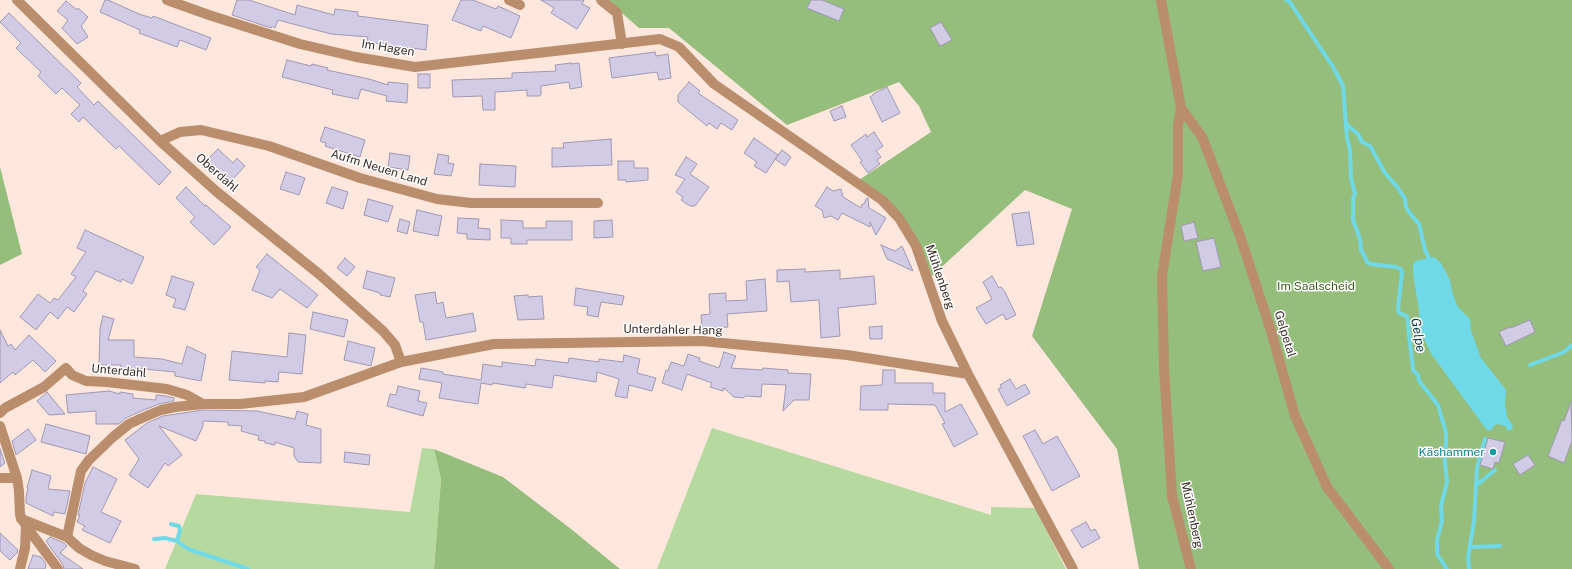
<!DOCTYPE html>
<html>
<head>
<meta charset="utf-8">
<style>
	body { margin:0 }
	canvas { display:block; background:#ffe7dd }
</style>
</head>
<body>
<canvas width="1572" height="569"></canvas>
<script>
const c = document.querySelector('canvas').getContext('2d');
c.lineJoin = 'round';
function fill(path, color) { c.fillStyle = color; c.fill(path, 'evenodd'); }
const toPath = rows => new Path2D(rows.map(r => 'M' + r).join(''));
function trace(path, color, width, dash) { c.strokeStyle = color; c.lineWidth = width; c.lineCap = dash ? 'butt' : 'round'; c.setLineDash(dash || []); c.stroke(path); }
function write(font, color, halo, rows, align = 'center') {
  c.font = font + ' "Public Sans",sans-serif'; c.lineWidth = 3; c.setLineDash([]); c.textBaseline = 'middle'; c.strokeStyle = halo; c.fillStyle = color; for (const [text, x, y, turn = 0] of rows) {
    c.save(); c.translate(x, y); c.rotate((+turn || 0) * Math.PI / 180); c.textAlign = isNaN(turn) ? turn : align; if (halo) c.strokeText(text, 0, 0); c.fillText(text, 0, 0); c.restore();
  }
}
const green = toPath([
	[712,428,991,515,991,507,1035,508,1066,569,657,569],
	[422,448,434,449,441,479,434,569,165,569,196,494,410,512]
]);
const forest = toPath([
	[607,0,1572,0,1572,569,1139,569,1117,449,1032,336,1072,209,1025,190,932,276,918,242,859,180,931,132,919,106,899,82,787,125,669,28,639,28],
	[0,167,22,254,0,265],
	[434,449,503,477,571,529,620,569,434,569,441,479]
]);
const water = toPath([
	[1434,257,1441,263,1450,280,1453,295,1458,307,1470,319,1471,331,1481,358,1506,390,1505,404,1507,417,1513,426,1512,430,1507,430,1505,426,1498,424,1495,425,1492,429,1490,431,1486,429,1432,355,1427,345,1420,329,1419,310,1413,274,1413,266,1415,261]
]);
const stream = toPath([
	[1286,0,1289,1,1333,67,1343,86,1347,138,1350,150,1351,179,1355,193,1353,200,1353,220,1360,239,1361,250,1368,263,1371,264,1396,267,1401,269,1402,273,1398,308,1399,313,1407,316,1413,370,1418,375,1419,381,1438,405,1446,433,1446,444,1444,453,1447,482,1441,506,1442,521,1437,540,1437,554,1447,569],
	[1346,124,1358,134,1362,142,1370,146,1385,173,1398,188,1405,199,1406,207,1412,216,1419,224,1425,250,1430,261],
	[1530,365,1564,352,1572,345],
	[1485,478,1495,470],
	[1476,485,1483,480],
	[171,524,179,526,180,530,177,541],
	[154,539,165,538,177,541,188,549,248,569],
	[1470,547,1500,546],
	[1469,569,1468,557,1474,521,1477,468,1485,439]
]);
const building = toPath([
	[105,0,108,0,139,14,152,18,153,16,211,38,206,50,180,40,177,47,139,33,140,30,100,12,105,0],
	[237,0,249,0,295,15,297,5,334,15,335,9,358,12,358,16,428,25,426,50,367,42,368,37,331,34,278,20,275,28,272,26,271,28,232,15,237,0],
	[461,0,473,0,496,9,498,6,520,16,511,38,483,26,481,31,452,20,461,0],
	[541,0,584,0,582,4,590,8,577,29,551,13,554,8,541,0],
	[811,0,822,0,844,9,839,21,807,8,811,0],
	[66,1,77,10,78,8,88,17,81,26,88,37,77,44,62,28,68,20,57,11,66,1],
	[9,13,81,83,77,87,94,105,98,101,171,172,159,185,119,146,116,149,83,117,79,122,71,114,80,105,62,88,56,94,38,76,41,72,16,48,21,43,0,22,9,13],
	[941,22,952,40,940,46,930,28,941,22],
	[655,52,656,56,668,54,671,78,659,80,657,72,612,78,609,58,655,52],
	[287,60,311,66,312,64,328,68,327,70,369,79,388,85,388,82,408,84,407,103,386,101,387,96,361,89,358,99,332,94,333,90,282,77,287,60],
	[571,63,571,64,579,63,582,87,570,89,569,82,541,86,541,95,539,96,527,96,527,90,495,92,495,110,483,110,482,96,453,97,452,80,512,78,512,73,556,71,555,65,571,63],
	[418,74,430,74,430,88,418,88,418,74],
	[689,82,700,91,698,93,738,120,732,130,721,123,717,129,709,123,707,126,678,102,678,95,689,82],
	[887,87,900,113,882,122,870,97,873,95,873,94,887,87],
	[842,106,846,117,834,121,830,111,842,106],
	[325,127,365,140,360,157,325,146,326,143,320,141,325,127],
	[874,132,883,146,876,151,881,157,877,160,880,164,868,173,860,162,862,161,851,145,866,134,867,137,874,132],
	[754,138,778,155,766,173,754,166,757,162,744,153,754,138],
	[611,139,612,165,552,167,552,148,564,148,563,143,611,139],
	[218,149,233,163,237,158,245,166,231,181,226,175,224,177,207,160,218,149],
	[782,150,791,157,785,166,775,159,782,150],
	[390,153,410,156,408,170,388,167,390,153],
	[438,154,449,156,448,163,454,164,451,176,434,174,438,154],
	[686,157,697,164,690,174,709,187,695,206,690,206,681,200,683,197,676,192,685,179,675,175,686,157],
	[618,161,634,161,634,168,648,168,648,180,626,182,626,180,618,180,618,161],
	[480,164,516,166,515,187,479,185,480,164],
	[286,172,305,178,299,195,280,189,286,172],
	[186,187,205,206,206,205,231,227,214,245,190,222,195,217,176,198,186,187],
	[332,187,348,192,343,209,326,203,332,187],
	[827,187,833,191,841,189,843,197,861,208,862,204,863,205,867,198,868,198,869,208,886,218,876,235,870,222,870,227,842,213,838,220,831,216,824,218,822,210,815,206,827,187],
	[368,199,393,206,388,222,364,215,368,199],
	[417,210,442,216,438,236,413,231,417,210],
	[1029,212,1034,244,1017,246,1012,214,1029,212],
	[458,218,479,219,478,228,490,229,490,240,467,239,467,234,457,233,458,218],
	[400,219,410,222,407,234,397,231,400,219],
	[501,220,523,221,523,228,546,228,546,221,572,221,572,240,527,240,527,244,511,244,511,238,501,238,501,220],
	[612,220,613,237,594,238,594,221,612,220],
	[1194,222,1198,238,1184,241,1181,226,1194,222],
	[85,230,144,257,132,284,122,279,121,282,96,271,83,291,87,294,74,312,67,307,58,319,50,312,36,330,20,317,38,294,50,303,54,298,58,300,76,277,71,274,86,252,77,248,85,230],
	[1214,238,1221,267,1203,271,1196,242,1214,238],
	[881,245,895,251,902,246,913,271,887,259,881,245],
	[267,254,318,295,307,308,280,289,272,298,252,290,260,270,256,267,267,254],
	[345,258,355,267,347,276,337,268,345,258],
	[805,269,805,272,840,270,840,279,874,276,876,304,838,308,840,336,821,338,819,300,791,302,789,281,777,282,777,270,805,269],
	[367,271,395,278,390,297,380,295,380,293,363,288,367,271],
	[172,276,194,283,185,310,173,307,176,299,166,295,172,276],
	[992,276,999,288,1001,287,1005,292,1016,315,1006,320,1003,314,986,324,976,308,992,299,983,282,992,276],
	[765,279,767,311,727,314,728,327,702,329,701,315,710,314,709,294,726,293,726,301,747,300,746,281,765,279],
	[576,288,624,296,622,305,601,302,598,317,587,315,588,307,574,305,576,288],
	[435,292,437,304,443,302,446,318,473,313,476,331,426,340,423,322,420,322,415,295,435,292],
	[528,295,528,297,542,296,544,319,518,320,514,296,528,295],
	[313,312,348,320,344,337,310,329,313,312],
	[103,316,114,319,108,340,134,340,134,357,162,359,182,364,187,346,206,355,201,381,175,376,175,372,144,369,121,369,121,365,99,365,100,328,103,316],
	[1530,320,1535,332,1506,346,1499,332,1510,327,1511,328,1530,320],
	[882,326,882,339,870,339,869,327,882,326],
	[0,330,8,346,11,344,15,350,29,335,56,361,45,372,33,360,15,375,13,372,0,383,0,330],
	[289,333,306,335,302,374,279,372,278,382,265,381,265,383,229,380,232,351,287,357,289,333],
	[348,341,375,348,371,366,344,360,348,341],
	[724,352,736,356,731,368,762,370,763,368,788,370,788,373,811,374,809,400,794,400,783,411,786,385,762,384,761,397,746,396,743,398,734,397,724,388,723,391,710,387,712,383,687,374,682,390,662,383,666,370,668,371,671,362,684,366,688,354,700,358,699,361,719,368,724,352],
	[624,355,640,359,637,373,656,378,652,391,629,385,627,398,615,396,619,379,597,372,596,382,554,375,552,388,526,384,525,388,493,383,492,385,481,383,478,404,439,398,442,383,419,379,421,368,443,372,443,374,481,380,483,364,502,367,502,362,535,366,536,359,568,363,569,358,599,362,599,359,623,362,624,355],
	[883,370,895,370,895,383,933,383,933,393,945,393,945,412,961,404,978,434,954,447,942,424,945,423,935,405,888,404,888,410,860,410,861,386,882,385,883,370],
	[1010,379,1016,389,1025,384,1030,393,1007,406,998,389,1002,387,1000,385,1010,379],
	[398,386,420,391,418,401,427,403,423,416,387,406,390,394,396,395,398,386],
	[109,391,120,394,120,392,133,394,133,398,156,400,156,395,166,396,174,398,174,401,159,404,139,412,126,418,119,424,96,424,96,411,68,413,66,395,109,391],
	[47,392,65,414,49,415,37,401,47,392],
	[1571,402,1572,441,1564,463,1548,456,1562,420,1564,421,1571,402],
	[203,410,257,411,295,419,297,411,308,414,306,425,321,429,321,463,298,462,294,456,294,448,275,442,275,445,265,443,265,441,258,440,259,436,241,431,242,426,228,425,228,422,203,421,203,426,196,441,159,426,182,455,168,466,165,463,148,488,129,475,139,459,125,440,147,423,163,416,203,410],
	[46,424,90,436,86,454,41,442,46,424],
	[28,429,36,440,16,455,12,441,28,429],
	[1035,430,1043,444,1057,436,1080,476,1052,491,1023,436,1035,430],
	[1488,438,1505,442,1499,463,1495,462,1493,469,1480,465,1488,438],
	[0,449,5,463,0,467,0,449],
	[345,452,370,455,369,465,344,462,345,452],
	[1528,455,1535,465,1520,475,1513,464,1528,455],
	[93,467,117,479,101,512,121,521,110,543,82,530,85,526,77,522,80,515,78,515,85,483,93,467],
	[32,470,51,476,48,489,70,491,65,514,54,512,53,516,26,503,26,497,28,488,27,488,32,470],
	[1086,522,1091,531,1095,529,1100,538,1082,548,1071,530,1086,522],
	[0,533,18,550,17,553,10,560,0,551,0,533],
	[50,537,64,543,67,546,60,553,83,569,64,569,63,565,46,541,50,537],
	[33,555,41,557,46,564,45,569,28,569,33,555]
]);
const minor = toPath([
	[17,0,160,141,217,192,319,274,383,331,395,345,401,362],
	[167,0,209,15,300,44,356,57,415,67,660,39,679,47,714,84,882,200,899,218,916,246,942,321,968,374,1073,569],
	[509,0,520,5],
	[601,0,617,13,622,44],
	[1161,0,1181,108,1202,137,1240,236,1271,331,1295,416,1327,487,1389,569],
	[1181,108,1178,126,1178,174,1162,276,1164,368,1172,496,1191,569],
	[160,141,180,132,201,130,269,146,360,178,437,199,471,203,598,203],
	[0,413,5,408,44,387,66,368,72,375,86,381,107,382,167,389,187,395,203,404],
	[0,426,17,478,19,491,20,515,26,526,25,548,20,569],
	[0,478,17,478],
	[21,519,67,537,79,548,91,555,105,561,135,569],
	[26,526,58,569],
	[67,537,81,471,89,460,113,437,129,424,142,418,161,410,175,407,203,404,240,404,304,397,401,362,494,344,702,341,847,355,968,374]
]);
const markers = [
	[1493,452,4,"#0f9aa8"]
];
const streetNames = [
	["Im Hagen",388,48,9],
	["Aufm Neuen Land",379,168,17],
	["Oberdahl",217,173,41],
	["Mühlenberg",940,277,71],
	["Unterdahler Hang",673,330,1],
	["Gelpetal",1285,334,73],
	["Unterdahl",119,371,5],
	["Mühlenberg",1192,515,78]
];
const parkNames = [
	["Im Saalscheid",1316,286]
];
const cultureNames = [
	["Käshammer",1485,452]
];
const waterNames = [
	["Gelpe",1418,335,80]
];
fill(green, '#b6d9a0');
fill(forest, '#95bd7c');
fill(water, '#6fd9e7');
trace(stream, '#6fd9e7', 4);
fill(building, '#d2cbe6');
trace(building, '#9f98b2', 1);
trace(minor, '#ba8e6c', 10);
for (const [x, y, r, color] of markers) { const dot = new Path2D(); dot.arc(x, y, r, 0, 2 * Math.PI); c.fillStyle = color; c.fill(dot); trace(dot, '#fff', 1.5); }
write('12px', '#392e29', '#fff', streetNames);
write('12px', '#395e1c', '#fff', parkNames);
write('12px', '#0d838f', '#fff', cultureNames, 'right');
write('italic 13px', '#0b3e44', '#fff', waterNames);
</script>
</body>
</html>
